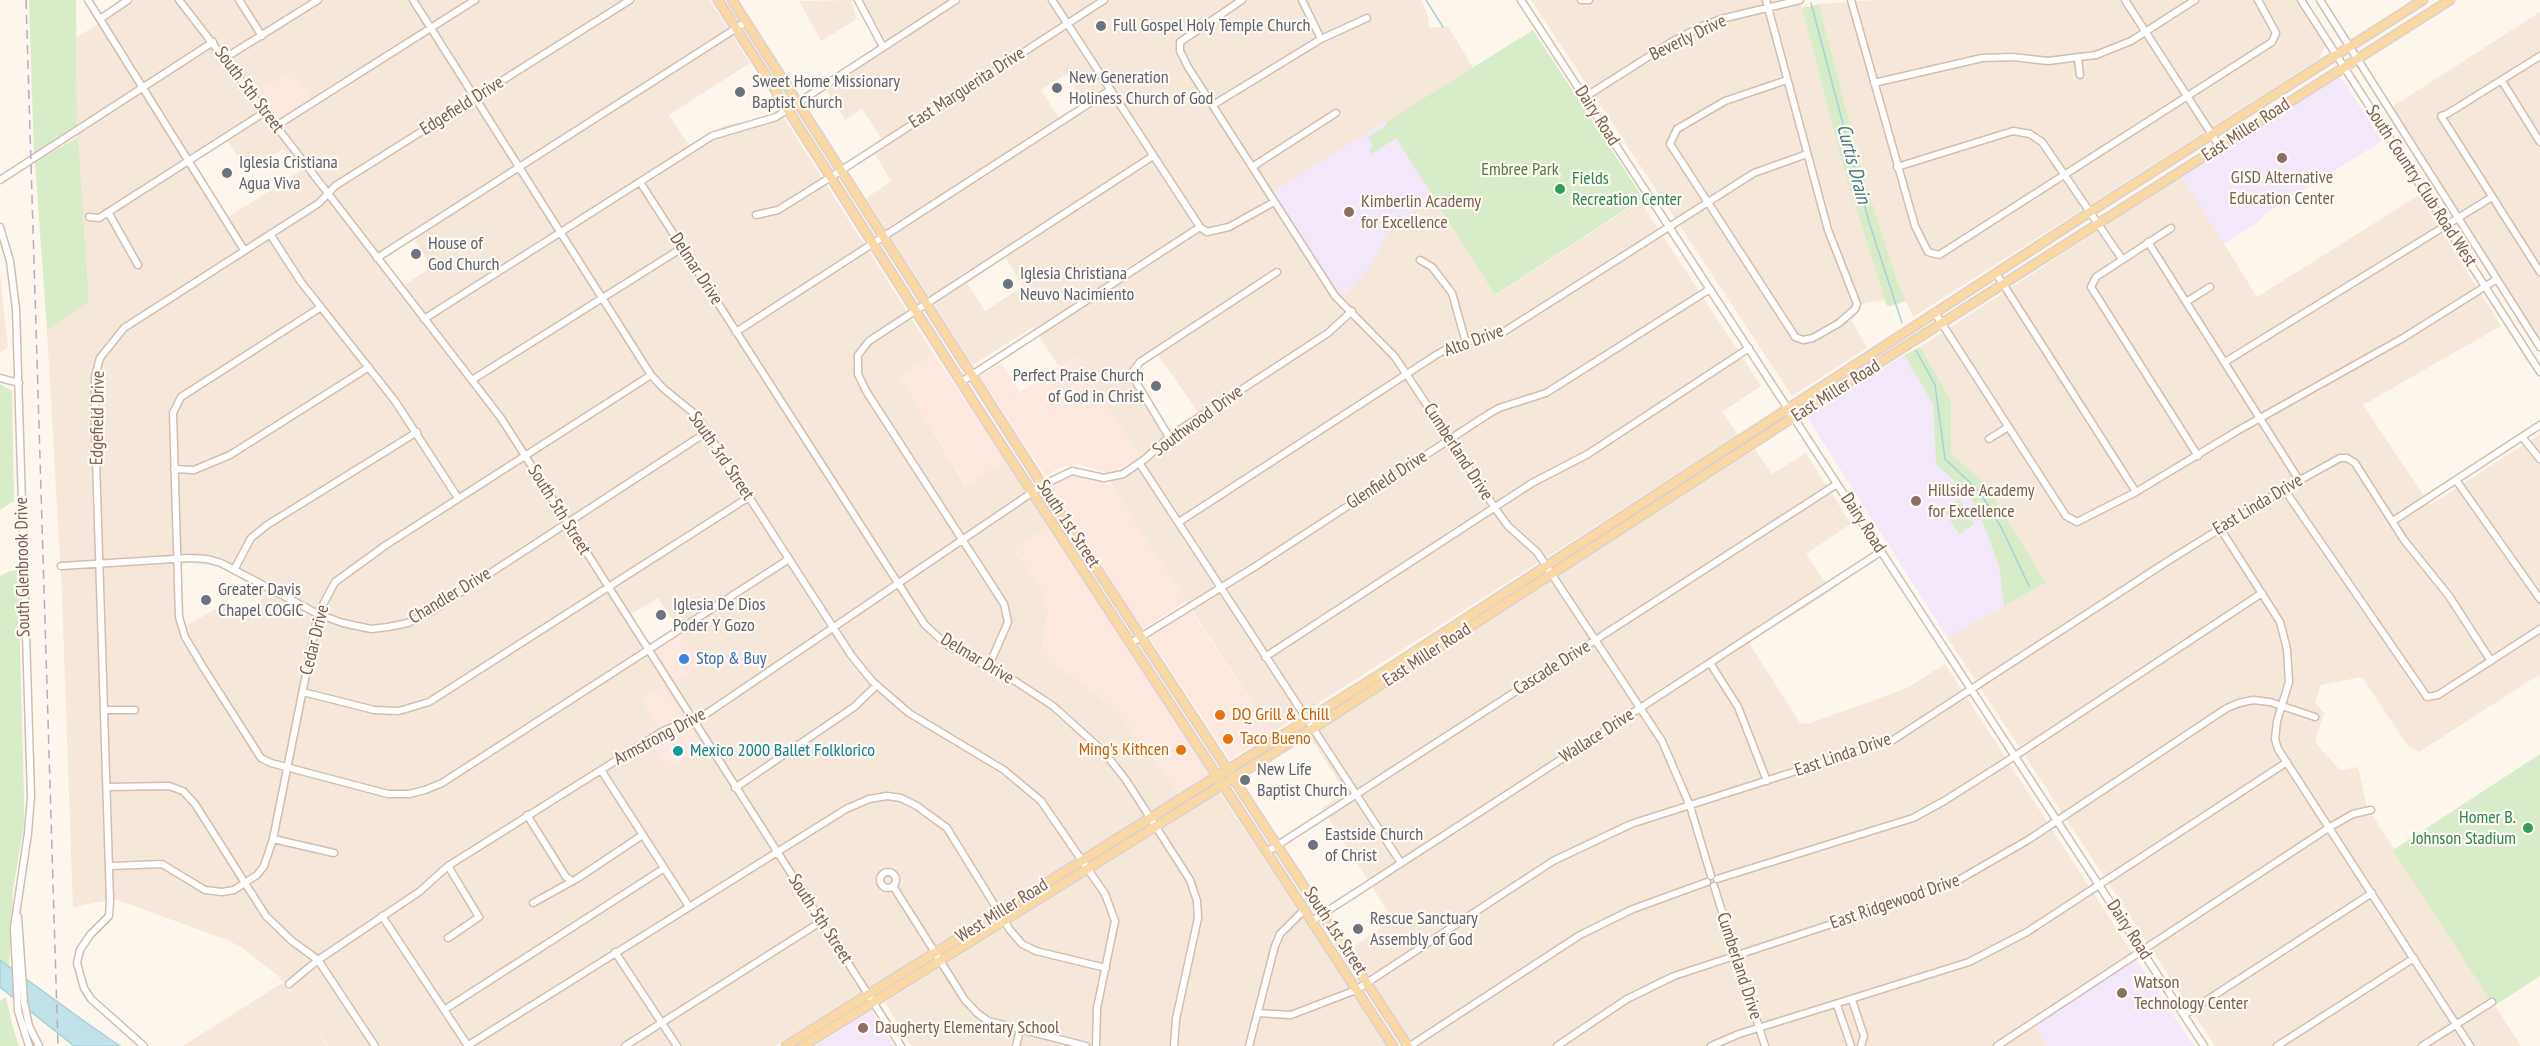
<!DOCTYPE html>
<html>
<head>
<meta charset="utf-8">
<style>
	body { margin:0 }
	canvas { display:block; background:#fdf6ec }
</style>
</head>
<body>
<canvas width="2540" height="1046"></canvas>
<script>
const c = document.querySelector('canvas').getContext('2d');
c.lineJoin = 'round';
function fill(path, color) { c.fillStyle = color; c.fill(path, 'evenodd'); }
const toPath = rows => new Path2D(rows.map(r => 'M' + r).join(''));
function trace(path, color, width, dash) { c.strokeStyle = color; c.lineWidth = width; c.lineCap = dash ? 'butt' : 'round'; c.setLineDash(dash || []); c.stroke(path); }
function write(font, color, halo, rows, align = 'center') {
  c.font = font + ' "PT Sans Narrow",sans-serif'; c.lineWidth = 4.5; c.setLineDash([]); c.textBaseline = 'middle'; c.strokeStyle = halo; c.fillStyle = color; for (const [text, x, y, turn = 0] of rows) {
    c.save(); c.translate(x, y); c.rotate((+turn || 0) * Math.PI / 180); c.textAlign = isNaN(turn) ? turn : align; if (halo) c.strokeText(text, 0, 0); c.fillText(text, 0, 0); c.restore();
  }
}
const residential = toPath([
	[134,0,710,0,750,63,669,115,689,145,725,125,757,120,779,110,934,354,900,377,966,486,1005,461,1048,526,1014,549,1042,590,1048,614,1041,654,1094,692,1123,718,1180,794,775,1046,328,1046,311,1019,327,1046,183,1046,282,983,298,999,277,975,241,947,227,940,115,899,73,907,62,596,47,330,89,302,77,128,76,38],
	[227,140,247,171,283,149,300,171,227,218,192,163],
	[414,239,432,267,403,286,382,259],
	[188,562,219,567,266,593,247,619,223,605,184,627,181,614,180,567],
	[658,598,677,626,648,644,630,615],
	[856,0,851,2,857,19,821,41,799,1],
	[863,0,1421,0,1428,16,1429,28,1448,26,1473,68,1273,192,1371,266,1391,226,1434,198,1496,295,1640,201,1761,386,1722,412,1738,435,1272,733,1111,485,1105,472,1121,469,1140,457,1075,357,1059,367,1033,327,973,365,866,198,891,181,875,154,886,146,862,109,845,120,827,90,889,48],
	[1066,74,1084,102,1059,118,1041,90],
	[1005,257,1023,286,985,311,967,283],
	[1158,355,1198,412,1173,428,1168,427,1135,373,1137,369],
	[1531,0,1800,0,1843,166,1885,300,1862,304,1852,321,1867,348,1792,396],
	[1876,0,2296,0,2325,46,2319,59,1913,317,1896,278,1861,167,1819,4],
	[2540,12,2540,340,2392,107],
	[2182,176,2257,297,2419,195,2501,326,2363,405,2430,505,2540,434,2540,674,2419,752,2408,746,2362,677,2321,685,2315,702,2324,713,2315,742,2340,770,2358,767,2367,807,2521,1046,2215,1046,1947,637,2046,583,1985,483,1951,454,1951,400,1920,347],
	[0,275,8,347,0,353],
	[1755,449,1772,474,1806,453,1851,524,1806,554,1831,591,1749,643,1800,723,1808,724,1907,688,1945,664,2136,959,2035,1026,2047,1046,1415,1046,1351,948,1393,920,1322,808,1346,792,1309,736],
	[1220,793,1387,1046,911,1046,885,1002]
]);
const commercial = toPath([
	[292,69,311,99,277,120,255,92],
	[934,354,1005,461,967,486,900,377],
	[1075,356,1140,458,1116,470,1105,472,1077,464,1062,467,1045,476,980,376,1001,363,1020,392],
	[1072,475,1111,485,1186,601,1143,629,1141,627,1052,490,1054,484],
	[1048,526,1208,772,1208,778,1180,794,1123,718,1094,692,1041,654,1048,614,1042,590,1014,548],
	[1191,610,1272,733,1230,760,1149,637],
	[681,633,702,665,673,683,653,651],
	[663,686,682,715,659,729,641,700],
	[686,722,701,747,667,769,652,744]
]);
const education = toPath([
	[2340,76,2382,141,2265,214,2260,221,2224,244,2182,176],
	[1386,121,1434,198,1391,226,1371,266,1344,295,1331,281,1272,192],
	[1904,355,1933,404,1936,464,1967,493,1977,508,1999,566,2004,606,1947,637,1807,417],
	[2136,959,2194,1046,2047,1046,2034,1026],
	[871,1010,894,1046,815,1046]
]);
const green = toPath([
	[29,0,76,0,77,128,34,155],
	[1819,4,1861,167,1896,278,1906,301,1887,307,1843,166,1802,8],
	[1533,30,1643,198,1495,295,1396,138,1372,154,1369,149,1373,146,1368,138,1387,125,1386,122],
	[78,137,89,302,47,330,35,162],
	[1920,347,1951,400,1951,454,1985,483,2046,583,2004,606,1999,566,1977,508,1967,493,1936,464,1933,404,1904,355],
	[0,384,12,391,14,501,0,510],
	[1959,499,1974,524,1959,534,1943,509],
	[18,570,24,797,24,824,13,890,9,966,0,960,0,576,10,571],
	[2540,754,2540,976,2494,1006,2393,850],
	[6,997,12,1024,19,1046,0,1046,0,1001]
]);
const water = toPath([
	[0,960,84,1021,120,1046,74,1046,0,987,0,960]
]);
const stream = toPath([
	[1426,0,1443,27],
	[1811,3,1869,222,1902,323],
	[1916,350,1935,385,1945,459,1979,491,2002,529,2029,586]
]);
const minor = toPath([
	[88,0,244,250],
	[179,0,501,418,901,1046],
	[239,0,262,36],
	[413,0,651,375,664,389,696,415,851,655,872,681,909,713,1004,770,1041,801,1105,894,1115,921,1097,1008,1096,1046],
	[858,0,883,47],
	[1052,0,1200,227,1207,232,1229,227,1274,202],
	[1242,0,1180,42,1180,51,1188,67,1335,296,1395,357,1495,508,1508,526,1537,552,1662,741,1690,806,1711,876],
	[1302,0,1321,39],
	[1521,0,2204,1046],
	[1581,0,1589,0],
	[1766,0,1828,230,1857,304,1855,309,1839,323,1813,338,1803,340,1795,337,1792,332,1670,144,1677,129,1725,101,1787,80],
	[1851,0,1915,226,1928,252,1939,255,2272,42,2276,33,2258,0],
	[2125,0,2220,147],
	[2301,0,2540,372],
	[2320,0,2540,347],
	[100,19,128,0],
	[2540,56,2447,114,2441,116,2540,272],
	[225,58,318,0],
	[2078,59,2080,75],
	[2502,81,2540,142],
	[1874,83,1982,58,2012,57,2048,61,2096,55,2131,41,2195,0],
	[1585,97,1670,43,1700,27,1721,19,1800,0],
	[1213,105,1321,39,1367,18],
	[276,126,475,0],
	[1252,167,1336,113],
	[1897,167,2013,131,2030,134,2042,142,2122,259],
	[0,180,213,42],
	[640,182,925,625,947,645,1015,681,1053,706,1104,752,1126,780,1190,880,1197,901,1198,918,1176,1019,1174,1046],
	[108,212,138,265],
	[756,215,778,210,831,177,1104,0],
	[89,217,99,218,265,112],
	[0,227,10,261,16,309,31,796,28,833,14,928,18,1011,29,1046],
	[2171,228,2096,277,2091,287,2198,456],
	[270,234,301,282,395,401,458,498],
	[2148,242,2299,480],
	[377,258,746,22],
	[1420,260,1432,267,1452,293,1466,343],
	[1996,273,2136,492],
	[2186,302,2210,287],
	[321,307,181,397,173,413,179,617,185,637,203,667,261,758,271,763,388,794,409,794,425,790,442,783,789,559],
	[1935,313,2066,516,2077,522,2136,492,2237,431,2403,338,2497,279],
	[424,319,712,136,776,117,956,0],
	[736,332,1110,90],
	[2225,362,2492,197],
	[0,378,19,383],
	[472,380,682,248],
	[961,382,1200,227],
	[1169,437,1133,377,1133,371,1140,362,1277,272],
	[2522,437,2540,459],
	[1989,439,2008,427],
	[1140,464,1401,863],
	[174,469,194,470,230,455,369,367],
	[2456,480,2540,599],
	[2284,489,2427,697,2438,695,2540,629],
	[2393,521,2540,425],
	[1179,522,1436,355,1452,346,1505,331,1754,173,1807,154],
	[2220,528,2280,622,2287,649,2289,682,2277,721,2275,739,2278,749,2470,1046],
	[61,566,190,558,207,559,221,563,318,614,343,623,371,629,388,627,408,623,432,611,707,432],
	[234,570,251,538,267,525,417,432],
	[1131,643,1256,566,1487,415,1499,408,1546,393,1710,289],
	[1265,657,1532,483,1588,454,1749,348],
	[1710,663,1738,707,1767,781],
	[988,668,1008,622,1004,604,866,391,858,374,858,355,869,341,1153,156],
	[303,692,374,710,399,711,429,702,749,497],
	[104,710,135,710],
	[601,770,688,905],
	[107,787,169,786,183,791,195,804,266,916,292,941,318,960,375,1046],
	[735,788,854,707,877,685],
	[527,815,566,877,571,880],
	[273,839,334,853],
	[1267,852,1837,484],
	[110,866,162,864,205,890,222,892,234,890,257,875,264,866,273,839,318,614,335,582,386,545,651,375],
	[448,866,479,917,448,938],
	'880 880a8 8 0 1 1 16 0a8 8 0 1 1-16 0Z',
	[1717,879,1913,818,1944,801,2015,756,2262,593],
	[893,886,965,1000,977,1013,988,1021,1086,1046],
	[1714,886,1765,1046],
	[533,903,578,878,641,836],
	[382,916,468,1046],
	[18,917,24,1002,29,1026,39,1046],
	[1312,921,1882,551],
	[615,952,677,1046],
	[289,984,318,960,419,892,448,866,663,731,706,714,1043,485,1072,471,1104,478,1123,474,1145,459,1169,437,1328,333,1352,311],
	[1852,1000,1864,1036,1861,1046],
	[1837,1005,1851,1046],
	[444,1010,663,869],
	[1258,1013,1291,1015,1356,990,1553,861,1631,824,1893,740,2168,561,2284,489,2340,458,2347,458,2355,463,2404,540,2449,596,2491,661],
	[2184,1015,2372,893],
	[144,1046,91,999,84,988,77,963,80,950,90,935,109,916,110,901,95,428,95,376,100,358,124,328,319,203,335,186,630,0],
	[467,1046,846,809,869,799,887,796,901,798,917,806,947,828,1010,930,1022,944,1036,951,1106,968],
	[625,1046,822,921],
	[1016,1046,1020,1030],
	[1249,1046,1275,946,1280,934,1305,909],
	[1410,1046,1580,935,1633,909,1707,882],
	[1557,1046,1627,999,1674,976,1950,885,2028,840,2227,708,2239,703,2253,700,2270,702,2315,717],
	[1711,1046,1739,1034,1969,962,2027,932,2287,762],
	[1997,1046,2330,827,2353,814,2371,810],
	[2277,1046,2414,958],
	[2422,1046,2492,1002]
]);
const major = toPath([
	[718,0,989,426,1393,1046],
	[732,0,1064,519,1408,1046],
	[786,1046,1382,673,2090,212,2423,0],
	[803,1046,1312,729,1794,417,2450,0]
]);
const rail = toPath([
	[26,0,58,1046]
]);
const markers = [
	[1101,26,6,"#6b7280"],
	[1057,88,6,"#6b7280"],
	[740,92,6,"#6b7280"],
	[2282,158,6,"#8d6e63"],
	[227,173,6,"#6b7280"],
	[1560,189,6,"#2e9e5b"],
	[1349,212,6,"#8d6e63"],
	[416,254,6,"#6b7280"],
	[1008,284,6,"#6b7280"],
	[1156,386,6,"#6b7280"],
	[1916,501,6,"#8d6e63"],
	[206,600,6,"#6b7280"],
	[661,615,6,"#6b7280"],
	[684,659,6,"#3f7fe0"],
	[1220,715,6,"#e8710a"],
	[1228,739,6,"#e8710a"],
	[1181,750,6,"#e8710a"],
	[678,751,6,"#0f9aa8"],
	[1245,780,6,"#6b7280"],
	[2528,828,6,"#2e9e5b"],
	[1313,845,6,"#6b7280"],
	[1358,929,6,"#6b7280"],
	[2122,993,6,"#8d6e63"],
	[863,1028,6,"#8d6e63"]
];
const worshipNames = [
	["Full Gospel Holy Temple Church",1113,26],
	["New Generation",1069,78],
	["Holiness Church of God",1069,99],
	["Sweet Home Missionary",752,82],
	["Baptist Church",752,103],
	["Iglesia Cristiana",239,163],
	["Agua Viva",239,184],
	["House of",428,244],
	["God Church",428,265],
	["Iglesia Christiana",1020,274],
	["Neuvo Nacimiento",1020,295],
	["Perfect Praise Church",1144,376,"right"],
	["of God in Christ",1144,397,"right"],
	["Greater Davis",218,590],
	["Chapel COGIC",218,611],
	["Iglesia De Dios",673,605],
	["Poder Y Gozo",673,626],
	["New Life",1257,770],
	["Baptist Church",1257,791],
	["Eastside Church",1325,835],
	["of Christ",1325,856],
	["Rescue Sanctuary",1370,919],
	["Assembly of God",1370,940]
];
const streetNames = [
	["Beverly Drive",1688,38,-26],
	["East Marguerita Drive",967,88,-33],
	["South 5th Street",249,90,53],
	["Edgefield Drive",462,106,-32],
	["Dairy Road",1597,116,57],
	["East Miller Road",2246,130,-33],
	["South Country Club Road West",2421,186,57],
	["Delmar Drive",696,269,57],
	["Alto Drive",1474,341,-20],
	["East Miller Road",1836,391,-32],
	["Edgefield Drive",98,418,-89],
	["Southwood Drive",1198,421,-36],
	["Cumberland Drive",1458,452,57],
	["South 3rd Street",721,456,56],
	["Glenfield Drive",1387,480,-33],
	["East Linda Drive",2258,505,-31],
	["South 5th Street",559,510,58],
	["Dairy Road",1863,523,57],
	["South 1st Street",1068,524,57],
	["South Glenbrook Drive",23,567,-91],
	["Chandler Drive",450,596,-31],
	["Cedar Drive",315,640,-76],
	["East Miller Road",1427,655,-33],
	["Delmar Drive",977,659,31],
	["Cascade Drive",1552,668,-32],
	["Wallace Drive",1597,736,-33],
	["Armstrong Drive",660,737,-28],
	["East Linda Drive",1843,755,-19],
	["East Ridgewood Drive",1895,902,-19],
	["West Miller Road",1002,911,-32],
	["South 5th Street",820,919,57],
	["Dairy Road",2129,930,57],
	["South 1st Street",1335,931,57],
	["Cumberland Drive",1739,966,72]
];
const parkNames = [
	["Embree Park",1520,170]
];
const educationNames = [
	["GISD Alternative",2282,178,"center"],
	["Education Center",2282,199,"center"],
	["Kimberlin Academy",1361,202],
	["for Excellence",1361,223],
	["Hillside Academy",1928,491],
	["for Excellence",1928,512],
	["Watson",2134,983],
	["Technology Center",2134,1004],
	["Daugherty Elementary School",875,1028]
];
const leisureNames = [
	["Fields",1572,179],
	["Recreation Center",1572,200],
	["Homer B.",2516,818,"right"],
	["Johnson Stadium",2516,839,"right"]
];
const shopNames = [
	["Stop & Buy",696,659]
];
const foodNames = [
	["DQ Grill & Chill",1232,715],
	["Taco Bueno",1240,739],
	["Ming's Kithcen",1169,750,"right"]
];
const cultureNames = [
	["Mexico 2000 Ballet Folklorico",690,751]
];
const waterNames = [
	["Curtis Drain",1853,164,75]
];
fill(residential, '#f5e8da');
fill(commercial, '#fde8e0');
fill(education, '#f3e8fa');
fill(green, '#d8ecc9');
fill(water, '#bfe3e8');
trace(water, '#a5d3da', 1.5);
trace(stream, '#a5d3da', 1.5);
trace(minor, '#d1beb0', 9);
trace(major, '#dad1cd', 11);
trace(minor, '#fff', 6);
trace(major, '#fbd9a5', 8);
trace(rail, '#b9a8c9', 1.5, [9, 6]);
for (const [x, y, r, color] of markers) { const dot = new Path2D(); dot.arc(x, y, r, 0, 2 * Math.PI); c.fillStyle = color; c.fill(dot); trace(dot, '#fffaf3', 2); }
write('18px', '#5b616d', '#fffaf3', worshipNames, 'left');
write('18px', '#7a5c4d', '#fffaf3', streetNames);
write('18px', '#537a41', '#fffaf3', parkNames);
write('18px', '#785e54', '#fffaf3', educationNames, 'left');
write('18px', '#27864d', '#fffaf3', leisureNames, 'left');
write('18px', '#366cbe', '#fffaf3', shopNames, 'left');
write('18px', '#c56008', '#fffaf3', foodNames, 'left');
write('18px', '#0d838f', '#fffaf3', cultureNames, 'left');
write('italic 20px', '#437c86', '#fffaf3', waterNames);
</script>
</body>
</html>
